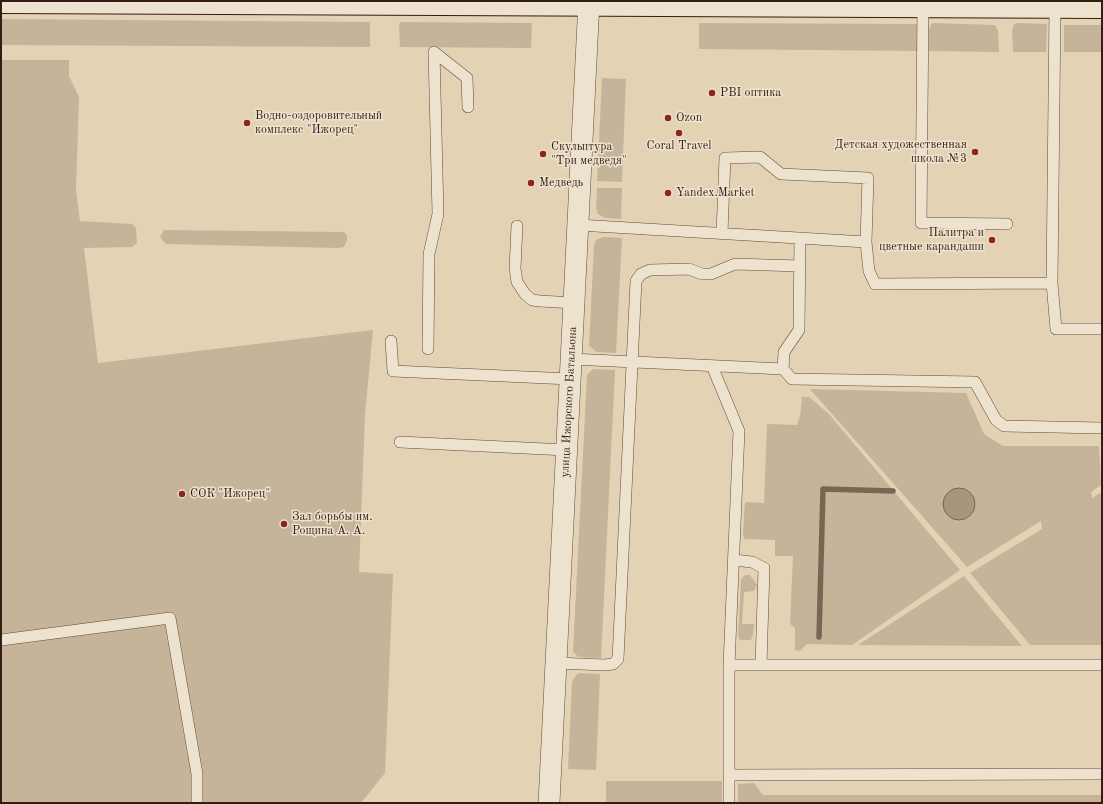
<!DOCTYPE html>
<html>
<head>
<meta charset="utf-8">
<style>
	body { margin:0 }
	#map { position:relative; width:1103px; height:804px; overflow:hidden; background:#e3d3b4; font-family:"Old Standard TT",serif }
	canvas { display:block }
	.frame { position:absolute; inset:0; border:2px solid #341d14; pointer-events:none }
</style>
</head>
<body>
<div id="map">
<canvas width="1103" height="804"></canvas>
<div class="frame"></div>
</div>
<script>
const c = document.querySelector('canvas').getContext('2d');
c.lineJoin = 'round';
function fill(path, color) { c.fillStyle = color; c.fill(path, 'evenodd'); }
const toPath = rows => new Path2D(rows.map(r => 'M' + r).join(''));
function trace(path, color, width, dash) { c.strokeStyle = color; c.lineWidth = width; c.lineCap = dash ? 'butt' : 'round'; c.setLineDash(dash || []); c.stroke(path); }
function write(font, color, halo, rows, align = 'center') {
  c.font = font + ' "Old Standard TT",serif'; c.lineWidth = 3; c.setLineDash([]); c.textBaseline = 'middle'; c.strokeStyle = halo; c.fillStyle = color; for (const [text, x, y, turn = 0] of rows) {
    c.save(); c.translate(x, y); c.rotate((+turn || 0) * Math.PI / 180); c.textAlign = isNaN(turn) ? turn : align; if (halo) c.strokeText(text, 0, 0); c.fillText(text, 0, 0); c.restore();
  }
}
const green = toPath([
	[1,19,370,22,370,47,1,45],
	[401,22,532,23,531,48,400,47,399,24],
	[699,23,915,24,918,24,919,51,699,49],
	[933,23,995,25,998,31,999,52,929,51,929,30,931,24],
	[1017,23,1047,24,1046,52,1013,52,1012,31,1014,24],
	[1064,25,1102,25,1102,52,1064,52],
	[1,60,69,60,69,76,79,97,76,191,80,221,132,224,136,228,137,243,132,247,84,248,98,363,373,330,365,415,359,572,393,574,385,773,361,803,1,803],
	[602,78,626,79,622,182,597,181],
	[597,188,622,188,621,219,605,218,598,214,596,208],
	[164,230,343,232,347,235,347,240,344,247,339,248,166,244,160,237],
	[603,237,622,238,616,353,597,352,589,346,594,246,596,240],
	[593,369,615,370,601,658,578,657,573,651,587,375],
	[810,389,966,393,984,434,1003,446,1099,446,1101,485,1091,492,1092,498,1102,492,1102,645,1030,645,970,573,1042,529,1041,521,967,567],
	[802,397,809,397,829,414,960,570,852,645,807,644,800,651,795,650,795,628,790,624,793,556,775,556,775,540,744,539,743,533,745,502,764,503,767,424,797,425,800,416],
	[745,575,750,575,757,585,754,591,744,592,742,624,754,624,753,635,751,640,740,640,738,636,741,580],
	[964,576,1022,646,858,645],
	[580,673,600,674,596,770,568,769,572,682,576,675],
	[606,781,722,781,722,803,606,803],
	[754,783,763,795,1102,795,1102,803,738,803,738,784]
]);
const water = toPath([
	'943 504a16 16 0 1 1 32 0a16 16 0 1 1-32 0Z'
]);
const stream = toPath([
	[819,637,823,489,893,491]
]);
const lane = toPath([
	[923,6,921,223,1007,224],
	[434,52,467,78,468,107],
	[578,225,866,242,869,271,875,284,1052,283,1055,7],
	[517,226,515,268,517,282,525,294,532,300,540,301,574,303],
	[722,233,725,158,760,157,781,174,868,178,866,242],
	[1052,283,1056,329,1102,329],
	[391,341,393,371,570,379],
	[428,349,429,254,438,214,434,52],
	[571,359,783,369,792,379,975,382,996,420,1004,426,1102,428],
	[712,366,739,431,729,665,729,803],
	[783,369,784,352,799,330,800,238],
	[400,442,567,450],
	[734,560,752,562,764,568,761,665],
	[1,640,170,618,197,774,197,803],
	[556,663,605,665,613,664,618,659,636,281,641,274,650,270,689,269,702,274,711,274,735,264,799,266],
	[729,665,1102,665],
	[729,775,1102,774]
]);
const street = toPath([
	[549,803,589,1]
]);
const secondary = toPath([
	[1,2,1102,7]
]);
const markers = [
	[712,93,4,"#8f2418"],
	[668,118,4,"#8f2418"],
	[247,123,4,"#8f2418"],
	[679,133,4,"#8f2418"],
	[975,152,4,"#8f2418"],
	[543,154,4,"#8f2418"],
	[531,183,4,"#8f2418"],
	[668,193,4,"#8f2418"],
	[992,240,4,"#8f2418"],
	[182,494,4,"#8f2418"],
	[284,524,4,"#8f2418"]
];
const poiNames = [
	["PBI оптика",720,93],
	["Водно-оздоровительный",255,116],
	["комплекс \"Ижорец\"",255,130],
	["Ozon",676,118],
	["Детская художественная",967,145,"right"],
	["школа №3",967,159,"right"],
	["Coral Travel",679,146,"center"],
	["Скульптура",551,147],
	["\"Три медведя\"",551,161],
	["Медведь",539,183],
	["Yandex.Market",676,193],
	["Палитра и",984,233,"right"],
	["цветные карандаши",984,247,"right"],
	["СОК \"Ижорец\"",190,494],
	["Зал борьбы им.",292,517],
	["Рощина А. А.",292,531]
];
const streetNames = [
	["улица Ижорского Батальона",569,402,-87]
];
fill(green, '#c5b499');
fill(water, '#a8957e');
trace(water, '#7a6554', 1);
trace(stream, '#7a6554', 5.5);
trace(lane, '#604a3c', 12);
trace(street, '#604a3c', 22);
trace(secondary, '#341d14', 24);
trace(lane, '#ede2ce', 11);
trace(street, '#ede2ce', 21);
trace(secondary, '#ede2ce', 22);
for (const [x, y, r, color] of markers) { const dot = new Path2D(); dot.arc(x, y, r, 0, 2 * Math.PI); c.fillStyle = color; c.fill(dot); trace(dot, '#ede2ce', 1.5); }
write('12px', '#341d14', '#ede2ce', poiNames, 'left');
write('12px', '#341d14', '#ede2ce', streetNames);
</script>
</body>
</html>
